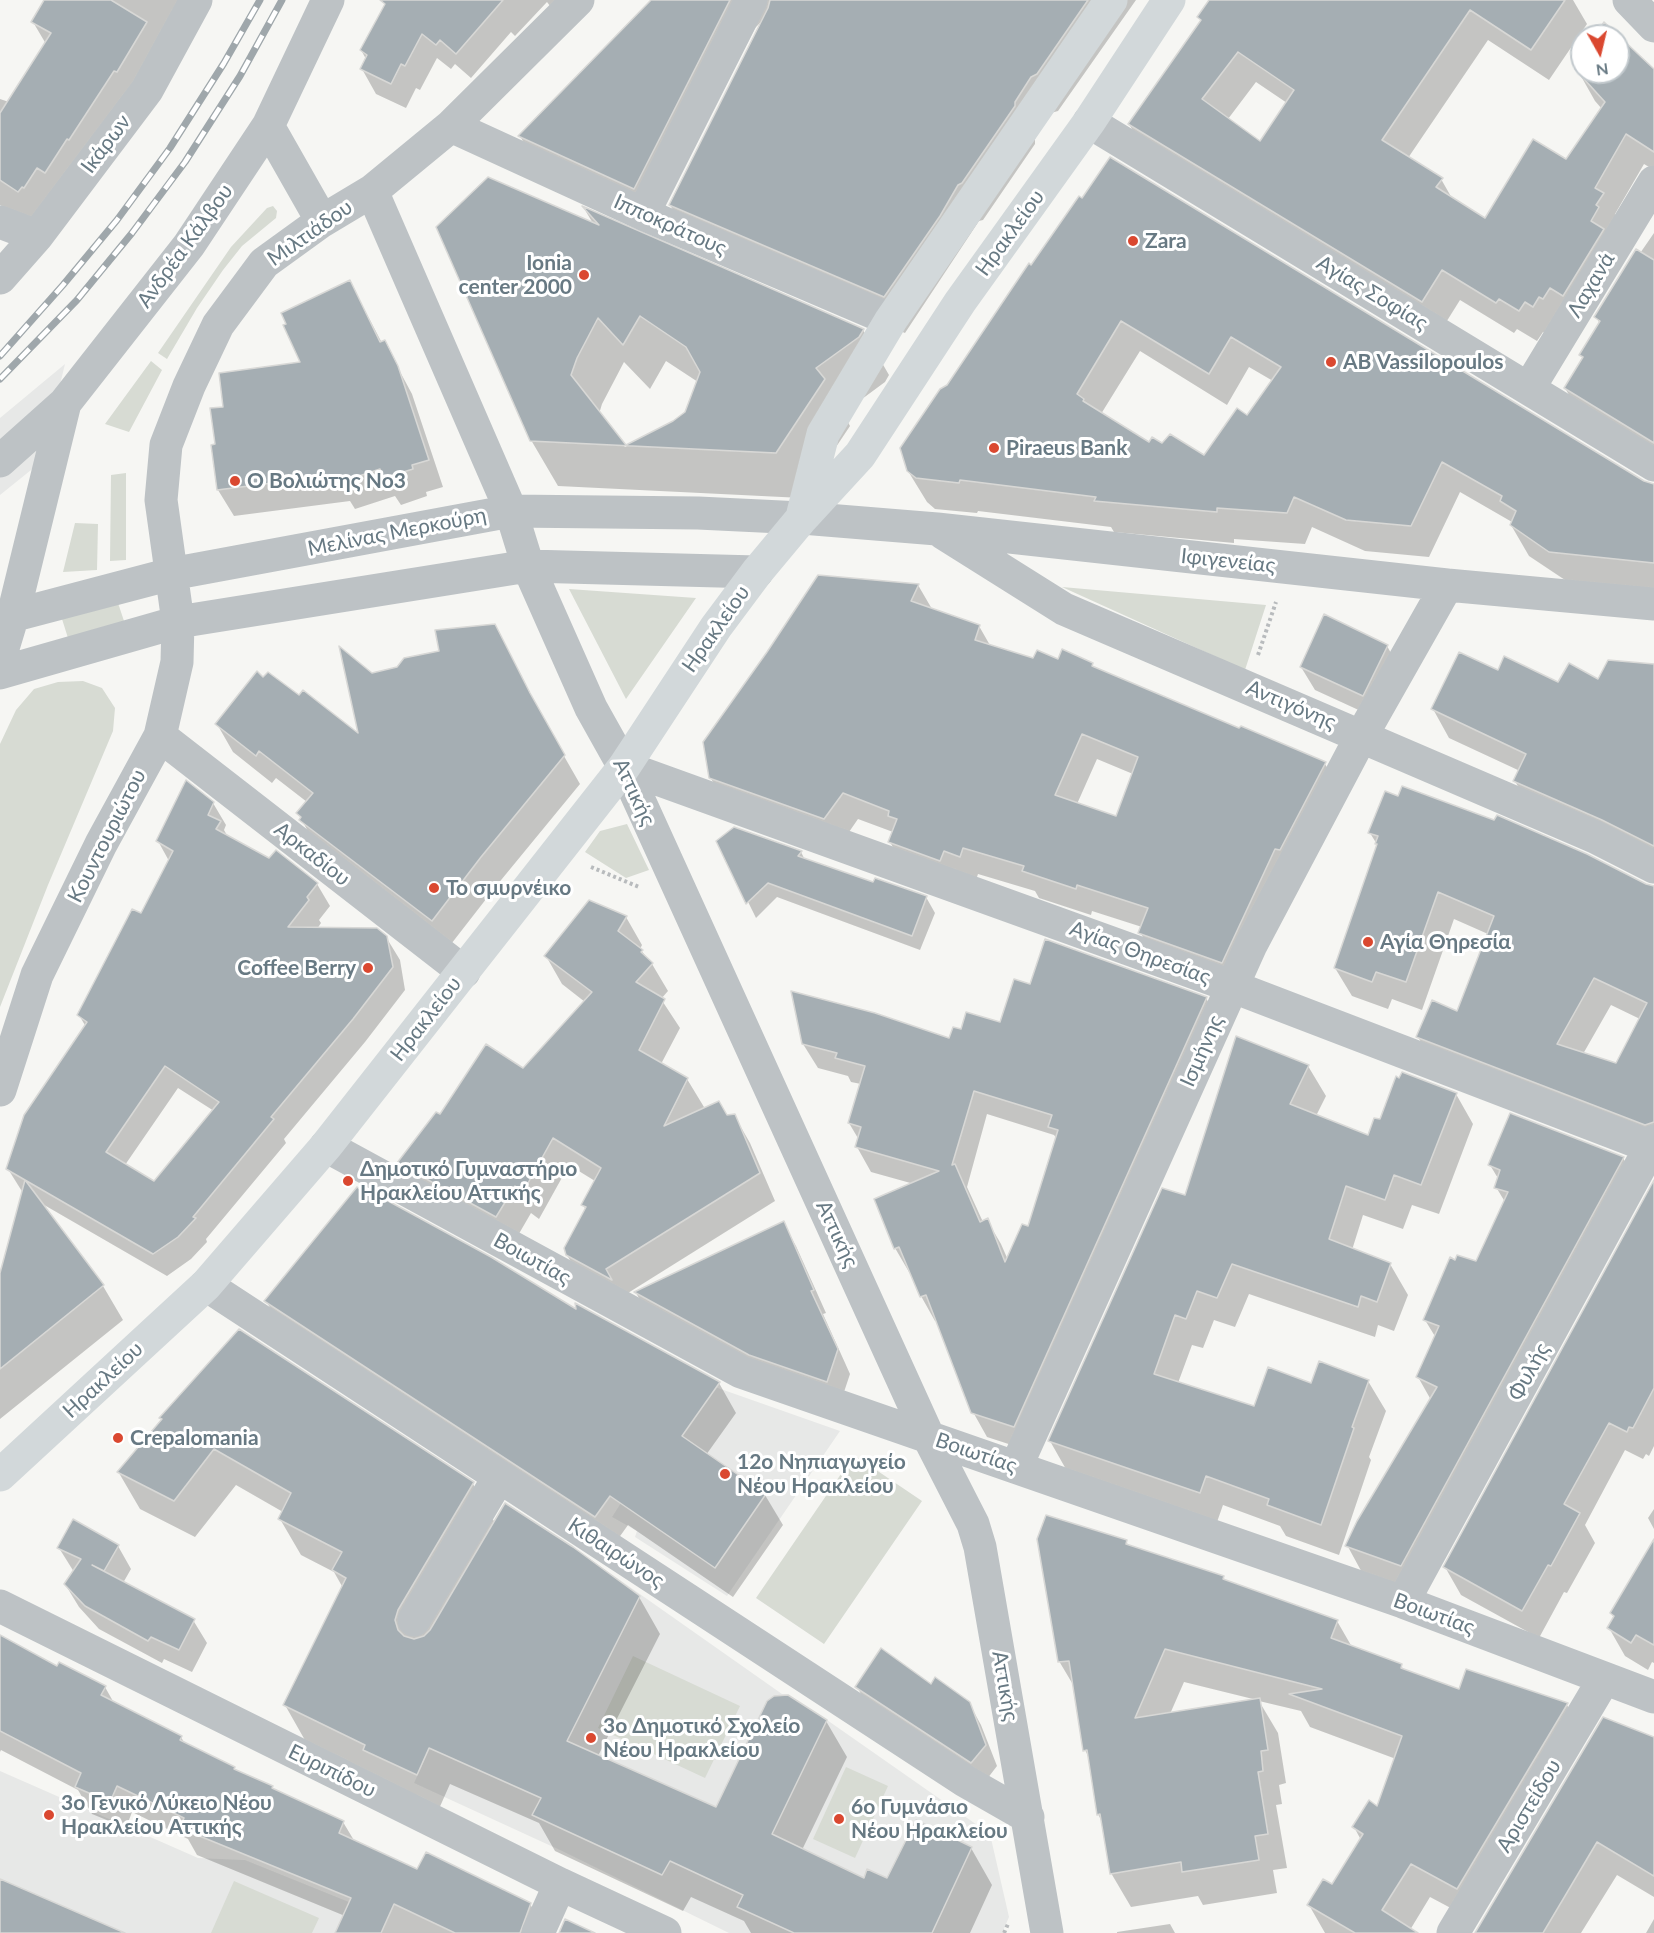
<!DOCTYPE html>
<html>
<head>
<meta charset="utf-8">
<style>
	body { margin:0 }
	#map { position:relative; width:1654px; height:1933px; overflow:hidden; background:#f6f6f3; font-family:Lato,sans-serif }
	canvas { display:block }
	.north { position:absolute; left:1570px; top:24px; width:60px; height:60px; box-sizing:border-box; background:#fff; border:2px solid #c2c9cd; border-radius:50%; rotate:172deg; font-size:16px; font-weight:700; line-height:24px; text-align:center; color:#677983 }
	.north::after { content:''; display:block; margin:auto; width:21px; height:27px; background:#da4830; clip-path:polygon(50% 0,100% 100%,50% 72%,0 100%) }
</style>
</head>
<body>
<div id="map">
<canvas width="1654" height="1933"></canvas>
<div class="north">N</div>
</div>
<script>
const c = document.querySelector('canvas').getContext('2d');
c.lineJoin = 'round';
function fill(path, color) { c.fillStyle = color; c.fill(path, 'evenodd'); }
const toPath = rows => new Path2D(rows.map(r => 'M' + r).join(''));
function trace(path, color, width, dash) { c.strokeStyle = color; c.lineWidth = width; c.lineCap = dash ? 'butt' : 'round'; c.setLineDash(dash || []); c.stroke(path); }
function write(font, color, halo, rows, align = 'center') {
  c.font = font + ' Lato,sans-serif'; c.lineWidth = 6; c.setLineDash([]); c.textBaseline = 'middle'; c.strokeStyle = halo; c.fillStyle = color; for (const [text, x, y, turn = 0] of rows) {
    c.save(); c.translate(x, y); c.rotate((+turn || 0) * Math.PI / 180); c.textAlign = isNaN(turn) ? turn : align; if (halo) c.strokeText(text, 0, 0); c.fillText(text, 0, 0); c.restore();
  }
}
const built = toPath([
	[65,364,41,462,0,495,0,418],
	[698,1381,840,1431,727,1596,635,1537,637,1531,612,1517],
	[573,1547,782,1694,788,1695,827,1720,990,1834,1009,1917,1002,1933,729,1933,562,1851,414,1783,463,1675],
	[0,1771,198,1858,245,1860,349,1902,335,1933,0,1933]
]);
const green = toPath([
	[273,206,277,211,276,218,242,246,223,270,197,308,167,359,158,353,231,247,267,208],
	[151,361,162,370,129,432,105,424],
	[126,473,126,560,110,561,111,475],
	[75,523,98,524,97,570,63,572],
	[1062,587,1266,605,1245,670],
	[569,589,696,598,626,699],
	[118,603,124,621,68,638,62,619],
	[83,681,102,688,115,708,113,731,48,885,0,1007,0,744,16,710,34,689,58,682],
	[627,824,649,870,626,878,585,852,600,831],
	[854,1455,922,1501,824,1644,756,1598],
	[633,1656,740,1706,705,1778,598,1728],
	[846,1767,888,1786,855,1858,813,1839],
	[234,1881,319,1918,312,1933,211,1933]
]);
const shadow = toPath([
	[46,0,195,0,41,216,24,220,0,205,0,99,9,102,46,44,33,22],
	[389,0,556,0,550,6,547,2,515,36,511,32,471,78,455,64,451,69,437,58,420,90,416,88,406,108,376,94,362,69,366,59,361,50],
	[653,0,1136,0,1058,111,1051,113,1035,139,1035,144,983,220,979,221,905,333,692,241,670,205,763,20,755,28,655,225,541,173,520,136],
	[1211,0,1573,0,1587,24,1549,80,1488,40,1408,158,1441,179,1453,200,1486,221,1567,161,1602,109,1595,101,1577,69,1582,61,1582,72,1618,72,1618,37,1654,71,1654,170,1644,164,1615,214,1621,225,1551,337,1543,332,1537,341,1517,329,1514,333,1460,300,1440,332,1147,155,1129,124,1201,21,1199,17],
	[1256,82,1287,103,1260,143,1228,119],
	[1079,198,1644,482,1654,485,1654,592,1568,582,1529,556,1511,525,1512,522,1460,492,1429,557,1365,551,1312,527,1305,544,1234,539,1234,543,1114,532,1111,527,978,511,977,513,935,509,927,502,908,471,948,386],
	[1140,351,1227,405,1249,367,1273,381,1247,417,1205,457,1163,445,1150,444,1101,414],
	[585,210,863,330,889,375,885,382,843,413,850,426,802,498,558,486,531,440,594,225],
	[666,361,698,382,686,413,674,423,625,447,599,414,602,404,624,362,650,389],
	[1654,233,1654,462,1583,419,1565,388,1584,359,1581,355,1600,324,1596,317],
	[350,282,382,343,384,342,412,394,443,487,426,492,427,496,401,505,395,496,355,509,350,501,234,516,218,490,216,445,225,408,303,363],
	[918,585,932,609,979,626,991,647,1034,660,1092,664,1095,669,1240,730,1241,728,1325,764,1341,790,1238,989,1155,959,1140,932,1142,927,1092,911,1091,915,1039,898,1035,891,978,874,975,883,905,869,890,842,893,832,858,819,840,845,726,804,710,777],
	[1097,759,1133,774,1117,818,1077,804],
	[494,625,545,723,580,784,497,885,448,948,317,848,298,813,307,802,276,778,272,783,233,752,217,724,263,679,299,698,360,737,371,674,398,669,440,652],
	[1387,646,1400,669,1376,718,1315,690,1301,667],
	[1654,666,1654,865,1531,810,1515,781,1520,771,1449,738,1433,709,1499,672,1559,684,1599,681],
	[213,803,226,825,224,830,228,837,317,884,330,906,319,920,321,923,317,929,386,937,400,960,405,990,365,1042,284,1139,286,1143,206,1239,207,1242,191,1259,167,1276,39,1202,103,1286,123,1320,0,1419,0,1278,23,1193,8,1169,86,1027,79,1015,142,915,169,861,158,841],
	[178,1088,214,1111,155,1183,125,1165],
	[1370,833,1654,887,1654,1149,1434,1065,1418,1037,1458,1013,1488,934,1454,919,1422,1010,1392,999,1388,1009,1352,996,1335,968,1378,846],
	[1611,1005,1640,1019,1617,1065,1583,1054],
	[718,841,801,852,805,860,844,874,926,897,935,913,920,950,777,897,756,918],
	[626,917,642,945,640,949,652,964,668,991,661,999,680,1028,661,1064,687,1079,704,1107,702,1111,727,1117,734,1115,750,1143,775,1201,620,1298,583,1283,567,1255,586,1210,583,1205,595,1181,569,1165,539,1219,531,1213,513,1244,415,1191,399,1163,440,1116,524,1070,585,1002,562,984,546,956],
	[1031,986,1206,998,1220,1023,1027,1450,987,1437,973,1412,937,1320,935,1321,921,1296,911,1272,909,1272,895,1248,914,1184,871,1172,857,1147,859,1140,849,1123,861,1084,851,1082,848,1076,818,1068,803,1044,950,1040,962,1031,1001,1024],
	[987,1114,1054,1135,1057,1139,1029,1228,1008,1260,1001,1244,987,1220,983,1222,967,1187],
	[1308,1066,1326,1096,1316,1116,1369,1137,1380,1121,1456,1094,1473,1124,1439,1214,1412,1205,1403,1229,1363,1215,1352,1250,1390,1264,1408,1295,1394,1331,1378,1325,1375,1337,1249,1294,1235,1327,1214,1320,1203,1348,1192,1345,1178,1383,1255,1408,1312,1385,1368,1381,1386,1411,1369,1457,1371,1460,1339,1555,1286,1536,1280,1526,1223,1505,1217,1522,1067,1471,1050,1441,1186,1197],
	[1623,1158,1642,1190,1420,1597,1365,1578,1347,1545,1431,1400,1418,1377,1436,1338,1425,1320,1476,1263,1505,1202,1496,1187,1499,1180,1490,1165],
	[1654,1183,1654,1446,1649,1456,1646,1454,1643,1459,1625,1450,1585,1525,1595,1543,1567,1593,1564,1592,1539,1638,1461,1595,1445,1567],
	[783,1223,796,1246,826,1313,823,1314,850,1374,840,1404,649,1315,636,1293],
	[266,1301,578,1312,719,1383,736,1413,706,1455,765,1495,783,1525,733,1597,628,1525,613,1546,284,1331],
	[161,1418,473,1484,495,1523,639,1597,660,1634,598,1756,717,1808,826,1721,847,1757,802,1850,864,1880,888,1879,971,1848,992,1885,970,1933,751,1933,744,1921,691,1897,683,1911,555,1851,539,1823,450,1784,438,1811,306,1742,285,1705,343,1588,334,1572,301,1555,280,1519,283,1512,236,1485,195,1537,140,1509,119,1473,163,1421],
	[1654,1509,1654,1529,1648,1518],
	[1126,1541,1129,1547,1223,1577,1226,1581,1337,1621,1352,1647,1401,1665,1404,1671,1460,1691,1567,1705,1586,1738,1477,1922,1430,1897,1410,1930,1415,1933,1325,1933,1309,1905,1332,1886,1361,1840,1354,1827,1378,1808,1396,1759,1310,1727,1301,1711,1259,1701,1278,1733,1286,1783,1279,1785,1282,1804,1276,1805,1287,1868,1273,1870,1277,1893,1203,1905,1198,1896,1131,1907,1111,1873,1103,1824,1098,1814,1089,1758,1085,1750,1075,1688,1059,1661],
	[1184,1682,1257,1700,1170,1714],
	[1654,1542,1654,1663,1652,1662,1648,1670,1625,1656,1609,1628,1614,1618,1611,1613],
	[118,1546,131,1569,123,1583,193,1620,207,1643,192,1672,164,1659,162,1663,99,1629,79,1607,65,1584,74,1572,59,1548],
	[0,1637,58,1668,105,1687,114,1703,181,1737,185,1744,235,1771,272,1787,274,1791,343,1822,355,1842,418,1871,530,1904,546,1931,545,1933,337,1933,345,1916,197,1855,188,1839,132,1812,126,1828,92,1814,78,1790,1,1750,0,1752],
	[857,1687,969,1703,981,1725,997,1766,984,1783,869,1708],
	[1654,1739,1654,1897,1617,1875,1581,1933,1477,1933],
	[1654,1919,1654,1933,1646,1933],
	[1170,1924,1175,1933,1117,1933,1117,1932]
]);
const building = toPath([
	[44,0,111,0,147,22,117,72,114,71,69,140,67,139,45,173,37,168,24,188,22,187,18,192,0,180,0,113,51,33,31,22,44,0],
	[380,0,503,0,456,54,440,40,436,45,422,34,405,66,401,64,391,84,360,69,367,55,360,50,385,4,380,0],
	[651,0,730,0,634,189,518,136,651,0],
	[770,0,1088,0,1037,74,1031,77,1015,102,1015,106,962,183,958,185,940,216,884,297,669,205,768,8,770,0],
	[1209,0,1565,0,1531,50,1470,10,1382,140,1443,178,1436,187,1485,218,1533,139,1566,159,1605,102,1575,69,1582,58,1582,72,1618,72,1618,36,1595,36,1604,22,1654,69,1654,152,1626,134,1595,188,1604,193,1596,205,1599,207,1591,221,1604,229,1563,296,1550,288,1543,299,1539,297,1533,307,1525,302,1519,311,1499,299,1496,303,1442,270,1422,302,1128,124,1201,20,1197,17,1209,0],
	[1238,52,1294,90,1260,141,1202,99,1238,52],
	[1110,157,1644,481,1654,484,1654,563,1549,552,1510,525,1516,511,1500,501,1502,496,1442,462,1411,526,1346,520,1294,497,1287,513,1217,508,1217,512,1094,501,1096,497,960,480,959,483,916,478,907,471,900,448,940,389,947,385,1029,263,1031,265,1079,196,1082,198,1110,157],
	[1121,321,1209,374,1231,337,1281,367,1247,415,1237,408,1204,455,1170,434,1162,443,1152,437,1149,442,1083,401,1084,399,1077,394,1121,321],
	[488,177,599,225,582,206,864,329,859,337,816,368,825,379,776,453,530,441,436,227,488,177],
	[640,316,686,347,700,372,685,412,673,421,626,445,571,375,577,358,598,318,623,345,640,316],
	[1636,249,1654,260,1654,443,1564,388,1583,357,1579,355,1600,321,1594,317,1636,249],
	[350,280,380,342,385,340,398,366,429,460,412,465,413,469,384,478,380,469,338,483,335,475,217,490,211,445,215,444,210,408,223,407,219,373,300,362,283,325,286,324,281,313,350,280],
	[818,575,919,584,911,601,980,625,975,640,1033,658,1037,650,1058,659,1062,649,1093,663,1092,666,1239,728,1241,726,1326,762,1280,850,1275,849,1222,963,1138,933,1148,908,1077,885,1076,889,1022,871,1024,866,963,848,960,857,944,851,940,861,888,842,897,819,888,816,889,811,843,793,824,819,709,778,703,742,767,652,818,575],
	[1082,734,1138,757,1116,816,1055,795,1082,734],
	[1324,614,1388,645,1363,696,1300,667,1324,614],
	[495,624,530,693,565,755,481,857,432,921,299,820,301,817,296,813,313,793,259,751,256,756,215,724,257,671,263,677,268,672,299,695,303,690,358,733,339,646,372,673,397,667,404,658,439,651,435,630,495,624],
	[1459,652,1498,670,1504,656,1558,682,1569,663,1598,679,1608,660,1654,664,1654,846,1602,820,1513,781,1526,754,1431,709,1459,652],
	[186,780,214,802,208,815,221,821,216,829,269,858,276,850,318,883,307,897,309,900,288,927,377,928,387,936,393,967,353,1019,271,1117,274,1119,193,1217,196,1218,178,1237,153,1254,6,1169,24,1115,87,1022,77,1015,132,909,141,913,173,851,156,841,186,780],
	[165,1066,219,1102,154,1181,106,1152,165,1066],
	[1402,786,1494,820,1497,815,1587,854,1646,884,1654,886,1654,1122,1645,1125,1416,1037,1432,1000,1457,1011,1494,916,1438,892,1406,982,1376,972,1372,982,1334,968,1377,844,1375,844,1378,836,1368,833,1385,791,1398,796,1402,786],
	[1594,978,1647,1003,1616,1063,1557,1044,1594,978],
	[734,827,802,851,798,856,873,882,875,878,927,896,912,936,768,883,746,904,716,841,734,827],
	[589,900,627,916,618,931,643,950,641,952,653,963,636,982,665,999,639,1050,688,1078,664,1126,719,1101,727,1115,735,1114,760,1173,606,1269,612,1280,566,1255,564,1248,586,1207,581,1205,601,1168,553,1138,523,1192,515,1186,496,1217,397,1163,436,1112,440,1114,486,1044,523,1068,592,992,544,956,589,900],
	[1045,939,1207,997,1014,1427,971,1413,926,1295,920,1297,899,1247,894,1249,874,1199,939,1171,855,1147,861,1127,848,1123,865,1066,835,1058,837,1053,802,1044,791,991,875,1013,949,1038,953,1027,961,1029,966,1012,1000,1022,1014,979,1030,984,1045,939],
	[974,1091,1052,1115,1048,1127,1058,1130,1028,1226,1022,1224,1005,1262,988,1218,980,1222,955,1164,952,1165,974,1091],
	[1236,1036,1309,1065,1290,1104,1368,1135,1374,1118,1380,1119,1396,1076,1399,1078,1402,1072,1457,1093,1421,1185,1394,1175,1385,1200,1346,1186,1329,1239,1391,1263,1377,1302,1361,1296,1358,1307,1232,1264,1217,1298,1197,1291,1186,1319,1175,1315,1154,1374,1254,1406,1268,1367,1311,1383,1319,1361,1369,1380,1352,1427,1354,1428,1321,1525,1267,1505,1269,1499,1206,1476,1200,1493,1048,1441,1162,1188,1185,1195,1236,1036],
	[1510,1113,1624,1157,1401,1566,1345,1546,1357,1521,1437,1387,1416,1377,1439,1326,1423,1320,1450,1257,1455,1260,1457,1255,1476,1261,1508,1192,1494,1188,1500,1170,1488,1165,1510,1113],
	[25,1180,104,1285,0,1369,0,1273,25,1180],
	[1654,1180,1654,1388,1633,1428,1629,1427,1627,1432,1609,1423,1564,1504,1580,1513,1551,1566,1548,1565,1522,1611,1443,1567,1654,1180],
	[357,1187,365,1193,368,1190,491,1257,576,1309,575,1303,720,1382,682,1436,766,1494,715,1568,610,1496,595,1517,264,1301,357,1187],
	[784,1221,814,1290,811,1291,838,1349,827,1382,749,1355,634,1292,784,1221],
	[239,1329,474,1482,398,1610,395,1620,398,1630,404,1636,414,1639,424,1636,430,1630,505,1503,573,1547,640,1596,567,1741,716,1807,767,1701,774,1696,788,1695,827,1720,772,1834,864,1878,867,1869,887,1878,916,1820,972,1847,932,1933,794,1933,737,1907,743,1895,670,1861,662,1875,532,1815,541,1798,429,1748,417,1775,363,1750,365,1745,283,1705,346,1578,332,1570,342,1552,278,1519,291,1493,214,1449,174,1501,117,1472,162,1419,159,1418,239,1329],
	[1046,1515,1127,1540,1126,1544,1224,1576,1223,1579,1338,1620,1331,1638,1402,1664,1401,1668,1459,1689,1466,1669,1568,1703,1457,1889,1411,1864,1382,1910,1418,1933,1355,1933,1307,1905,1323,1879,1332,1884,1363,1834,1352,1827,1369,1800,1377,1806,1402,1736,1289,1694,1322,1689,1165,1649,1135,1718,1260,1698,1268,1750,1261,1751,1263,1771,1258,1772,1268,1834,1255,1836,1259,1860,1182,1872,1181,1862,1110,1874,1100,1814,1097,1815,1087,1750,1083,1751,1069,1661,1058,1662,1037,1539,1046,1515],
	[73,1519,119,1545,104,1571,92,1565,195,1619,179,1650,151,1637,148,1641,85,1606,64,1584,81,1559,57,1548,73,1519],
	[1654,1539,1654,1645,1636,1635,1631,1643,1607,1628,1614,1616,1610,1613,1654,1539],
	[0,1635,57,1666,59,1662,106,1686,101,1695,182,1736,180,1740,235,1767,234,1769,273,1786,272,1788,344,1821,339,1833,417,1869,426,1852,531,1903,520,1933,455,1933,394,1904,381,1933,335,1933,351,1898,180,1828,184,1818,117,1786,110,1802,75,1787,81,1773,0,1731,0,1635],
	[881,1648,931,1684,935,1677,970,1702,986,1745,971,1763,855,1687,881,1648],
	[1603,1717,1654,1737,1654,1876,1597,1842,1543,1933,1475,1933,1603,1717],
	[0,1879,125,1933,0,1933,0,1879],
	[565,1919,595,1933,559,1933,565,1919]
]);
const path = toPath([
	[1258,655,1276,602],
	[591,867,639,887],
	[1004,1933,1008,1924]
]);
const minor = toPath([
	[1629,0,1654,26],
	[1089,122,1654,465],
	[268,126,322,221],
	[451,126,643,214,891,320],
	[372,191,511,511,528,566,591,708,624,767,929,1438,973,1524,980,1547,1047,1933],
	[643,214,751,0],
	[0,222,37,236],
	[0,278,37,236,147,90,196,0],
	[1529,388,1654,182],
	[0,461,65,403,189,245,268,126,328,0],
	[943,533,1064,609,1595,837,1654,867],
	[0,619,171,574,511,511,698,513,802,518,937,529,1447,585,1654,604],
	[0,658,13,615,65,403],
	[0,673,178,622,528,566,757,572],
	[160,736,464,972],
	[624,767,1231,986,1654,1148],
	[0,1090,37,975,101,844,160,736,177,662,178,622,161,500,166,445,189,386,218,325,264,263,322,221,372,191,451,126,578,0],
	[326,1146,741,1372,1403,1602,1654,1697],
	[206,1285,965,1781,1028,1817],
	[1016,1467,1251,945,1362,735,1447,585],
	[1403,1602,1654,1141],
	[0,1606,560,1884,665,1933],
	[414,1620,499,1477],
	[538,1933,560,1884],
	[1453,1933,1604,1679]
]);
const major = toPath([
	[803,513,823,434,891,320,1111,0],
	[0,1475,206,1285,326,1146,624,767,716,627,757,572,802,518,860,455,960,302,1089,122,1169,0]
]);
const rail = toPath([
	[0,356,63,285,117,220,170,148,224,63,260,0],
	[0,379,77,300,132,233,185,162,240,76,282,0]
]);
const markers = [
	[1133,241,6,"#da4830"],
	[584,275,6,"#da4830"],
	[1331,362,6,"#da4830"],
	[994,448,6,"#da4830"],
	[235,481,6,"#da4830"],
	[434,888,6,"#da4830"],
	[1368,942,6,"#da4830"],
	[368,968,6,"#da4830"],
	[348,1181,6,"#da4830"],
	[118,1438,6,"#da4830"],
	[725,1474,6,"#da4830"],
	[591,1738,6,"#da4830"],
	[49,1815,6,"#da4830"],
	[839,1819,6,"#da4830"]
];
const streetNames = [
	["Ικάρων",106,144,-53],
	["Ιπποκράτους",670,225,24],
	["Μιλτιάδου",310,233,-35],
	["Ηρακλείου",1010,233,-54],
	["Ανδρέα Κάλβου",185,246,-54],
	["Λαχανά",1591,285,-59],
	["Αγίας Σοφίας",1372,293,31],
	["Μελίνας Μερκούρη",397,532,-11],
	["Ιφιγενείας",1228,561,6],
	["Ηρακλείου",716,629,-55],
	["Αντιγόνης",1291,705,23],
	["Αττικής",634,792,65],
	["Κουντουριώτου",107,836,-63],
	["Αρκαδίου",312,854,38],
	["Αγίας Θηρεσίας",1140,953,20],
	["Ηρακλείου",426,1019,-52],
	["Ισμήνης",1202,1051,-66],
	["Αττικής",837,1234,65],
	["Βοιωτίας",532,1259,29],
	["Φυλής",1529,1372,-61],
	["Ηρακλείου",103,1380,-43],
	["Βοιωτίας",976,1453,19],
	["Κιθαιρώνος",616,1553,33],
	["Βοιωτίας",1434,1614,20],
	["Αττικής",1005,1686,80],
	["Ευριπίδου",332,1771,26],
	["Αριστείδου",1529,1806,-59]
];
const poiNames = [
	["Zara",1145,241],
	["Ionia",572,263,"right"],
	["center 2000",572,287,"right"],
	["AB Vassilopoulos",1343,362],
	["Piraeus Bank",1006,448],
	["Ο Βολιώτης Νο3",247,481],
	["Το σμυρνέικο",446,888],
	["Αγία Θηρεσία",1380,942],
	["Coffee Berry",356,968,"right"],
	["Δημοτικό Γυμναστήριο",360,1169],
	["Ηρακλείου Αττικής",360,1193],
	["Crepalomania",130,1438],
	["12ο Νηπιαγωγείο",737,1462],
	["Νέου Ηρακλείου",737,1486],
	["3ο Δημοτικό Σχολείο",603,1726],
	["Νέου Ηρακλείου",603,1750],
	["3ο Γενικό Λύκειο Νέου",61,1803],
	["Ηρακλείου Αττικής",61,1827],
	["6ο Γυμνάσιο",851,1807],
	["Νέου Ηρακλείου",851,1831]
];
fill(built, '#e7e8e7');
fill(green, '#d7dbd3');
fill(shadow, '#0003');
fill(building, '#a5aeb3');
trace(building, '#d8d8d6', 1.5);
trace(path, '#b8bbbd', 4, [3, 3]);
trace(minor, '#bdc2c5', 33);
trace(major, '#d2d8da', 33);
trace(rail, '#9fa7ab', 7);
trace(rail, '#fff', 4.5, [14]);
for (const [x, y, r, color] of markers) { const dot = new Path2D(); dot.arc(x, y, r, 0, 2 * Math.PI); c.fillStyle = color; c.fill(dot); trace(dot, '#fff', 2); }
write('21px', '#677983', '#fff', streetNames);
write('bold 21px', '#677983', '#fff', poiNames, 'left');
</script>
</body>
</html>
